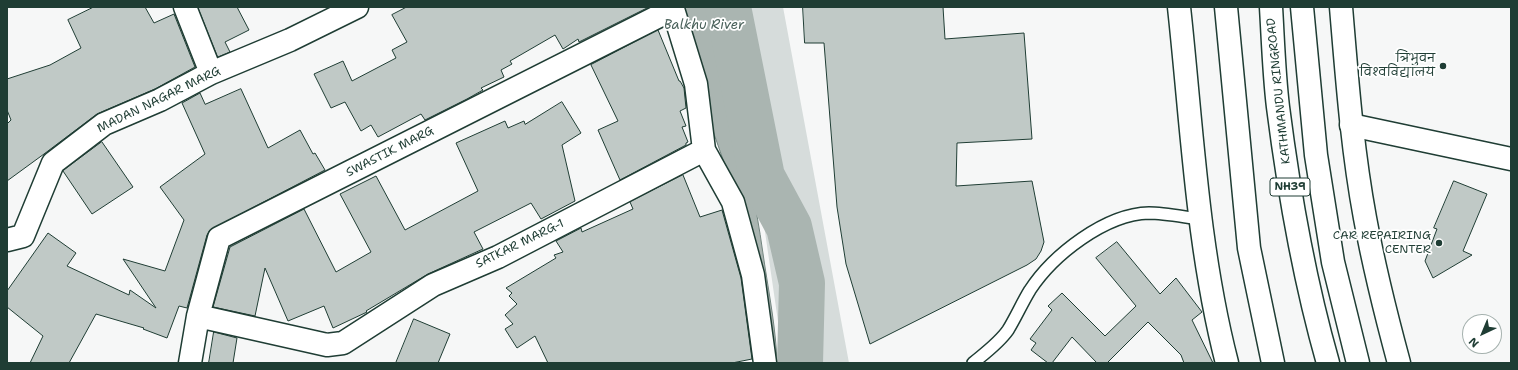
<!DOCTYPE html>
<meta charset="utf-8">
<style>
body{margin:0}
#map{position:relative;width:1518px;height:370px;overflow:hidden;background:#f6f7f7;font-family:"Shantell Sans",sans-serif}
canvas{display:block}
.frame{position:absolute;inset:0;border:8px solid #1f3d34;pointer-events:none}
.north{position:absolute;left:1462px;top:314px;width:40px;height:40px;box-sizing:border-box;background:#fff;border:1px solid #a5b1ae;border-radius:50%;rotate:224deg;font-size:11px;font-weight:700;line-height:16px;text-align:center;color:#1f3d34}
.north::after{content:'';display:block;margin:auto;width:14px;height:18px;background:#1f3d34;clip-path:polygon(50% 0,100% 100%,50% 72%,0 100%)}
</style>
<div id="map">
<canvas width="1518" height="370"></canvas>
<div class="frame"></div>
<div class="north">N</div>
</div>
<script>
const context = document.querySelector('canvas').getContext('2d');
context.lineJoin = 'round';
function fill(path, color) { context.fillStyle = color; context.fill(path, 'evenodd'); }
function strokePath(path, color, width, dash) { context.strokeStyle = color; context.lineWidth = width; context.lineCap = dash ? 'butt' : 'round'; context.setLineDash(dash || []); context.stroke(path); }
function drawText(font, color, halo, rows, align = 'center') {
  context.font = font + ' "Shantell Sans","Playpen Sans Deva",sans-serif'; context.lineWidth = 3.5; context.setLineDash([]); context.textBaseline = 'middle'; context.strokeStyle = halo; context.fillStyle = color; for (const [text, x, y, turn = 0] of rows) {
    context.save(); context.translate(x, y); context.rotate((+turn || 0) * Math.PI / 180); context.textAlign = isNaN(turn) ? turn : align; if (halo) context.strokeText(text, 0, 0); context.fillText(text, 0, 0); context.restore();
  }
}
fill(new Path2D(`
 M723 7H783L849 363H783L782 349 764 225 736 80Z`), '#d6dcdb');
const water = new Path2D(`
 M683 7H718C733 94 753 180 765 267 770 299 776 331 777 363H773L747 228 706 111Z`);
fill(water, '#aab5b1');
strokePath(water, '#72857f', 1);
strokePath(new Path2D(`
 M728 7 762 177 789 227 802 283 800 363`), '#aab5b1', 46);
const building = new Path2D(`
 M94 7H145L154 23 174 14 195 67 155 89 97 114 44 154 7 181V124L11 120 7 110V79L50 65 81 48 68 20Z
 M198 7H237L249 30 225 42 230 52 218 57Z
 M407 7H649L579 42 578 39 563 49 555 35 510 61 512 64 501 70 504 77 481 88 483 90 467 99 425 120 421 114 378 137 371 125 361 131 345 102 331 108 314 74 343 61 352 81 396 58 392 50 407 42 392 15Z
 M803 7H943L945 39 1024 33 1032 139 957 143 956 186 1032 181 1044 242 1041 251 1036 259 1027 265 870 344 846 264 837 207 824 43H805Z
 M658 30 679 81H680L684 88 686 108 680 111 686 126 682 127 688 142 686 143V145L620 180 598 130 618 121 591 65Z
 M241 89 268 148 300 130 313 154 315 153 325 170 210 230 207 235 187 308 179 306 167 338 143 329 144 328 96 314 69 363H30L43 336 7 307V291L48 233 76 253 67 266 129 295 130 290 156 308 123 259 165 271 184 220 160 187 205 154 182 103 200 93 205 104Z
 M562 102 581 133 562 145 575 201 541 219 531 203 474 232 483 249 428 274 366 311 367 312 333 328 324 306 288 321 265 268 255 316 213 307 230 247 304 209 336 272 371 252 340 194 376 176 405 230 478 191 456 143 505 121 508 128 524 121 525 124Z
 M102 142 133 187 92 214 63 171Z
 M683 175 700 217 722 210 741 278 752 359 732 363H548L535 336 517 348 505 329 513 324 505 315 517 304 509 296 512 293 506 288 556 258 554 255 563 252 556 241 581 228 582 232 633 209 630 202Z
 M1454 181 1487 194 1463 251 1472 255 1433 278 1425 261 1437 229 1434 228Z
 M1117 242 1160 294 1176 278 1202 312 1192 320 1213 363H1184L1181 355 1148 322 1107 363H1097L1072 337 1052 363H1048L1031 350 1036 343 1030 339 1052 310 1048 306 1062 293 1105 336 1136 306 1096 258Z
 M414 319 450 334 438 363H396Z
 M214 332 237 338 233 363H209Z`);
fill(building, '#c0c9c6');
strokePath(building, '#1f3d34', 1);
const lane = new Path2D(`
 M973 363C985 353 999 343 1008 330 1016 317 1022 303 1030 290 1053 255 1105 214 1149 213 1164 213 1184 217 1200 219`);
const street = new Path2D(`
 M185 7 211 73
 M1179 7C1192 126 1197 247 1227 363
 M1351 125 1511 159
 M704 150 733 202 753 275 765 363
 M7 240 23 236 53 163 104 124 160 100 211 73 290 40 357 7
 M198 316 327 345 343 343 433 285 498 257 704 150 696 84 673 9
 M190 363 198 316 219 238 673 9V7`);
const primary = new Path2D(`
 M1226 7 1249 248 1273 363
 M1341 7C1347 78 1352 148 1365 218 1374 267 1386 315 1399 363`);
const highway = new Path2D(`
 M1271 7C1273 40 1274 74 1278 107 1289 193 1304 279 1328 363
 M1302 7 1316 155 1333 262 1358 363`);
strokePath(lane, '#1f3d34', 14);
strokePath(street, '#1f3d34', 25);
strokePath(primary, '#1f3d34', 25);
strokePath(highway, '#1f3d34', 25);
strokePath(lane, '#fff', 11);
strokePath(street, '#fff', 22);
strokePath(primary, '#fff', 22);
strokePath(highway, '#fff', 22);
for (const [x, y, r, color] of [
 [1443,66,4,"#1f3d34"],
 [1439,243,4,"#1f3d34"]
]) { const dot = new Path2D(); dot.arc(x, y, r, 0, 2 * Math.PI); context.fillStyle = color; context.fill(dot); strokePath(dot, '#fff', 1.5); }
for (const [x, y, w] of [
 [1290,187,40]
]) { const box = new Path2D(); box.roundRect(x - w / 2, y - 9, w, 18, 3); context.fillStyle = '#fff'; context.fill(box); strokePath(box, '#1f3d34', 1); }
drawText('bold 11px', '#1f3d34', null, [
 ["NH39",1290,187]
]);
drawText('12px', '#1f3d34', '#fff', [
 ["त्रिभुवन",1435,59],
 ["विश्वविद्यालय",1435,73],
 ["CAR REPAIRING",1431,236],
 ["CENTER",1431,250]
], 'right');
drawText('12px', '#1f3d34', '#fff', [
 ["KATHMANDU RINGROAD",1279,91,-96],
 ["MADAN NAGAR MARG",159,100,-26],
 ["SWASTIK MARG",390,152,-27],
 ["SATKAR MARG-1",520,244,-26]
]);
drawText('italic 13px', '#49615a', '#fff', [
 ["Balkhu River",704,26]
]);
</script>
